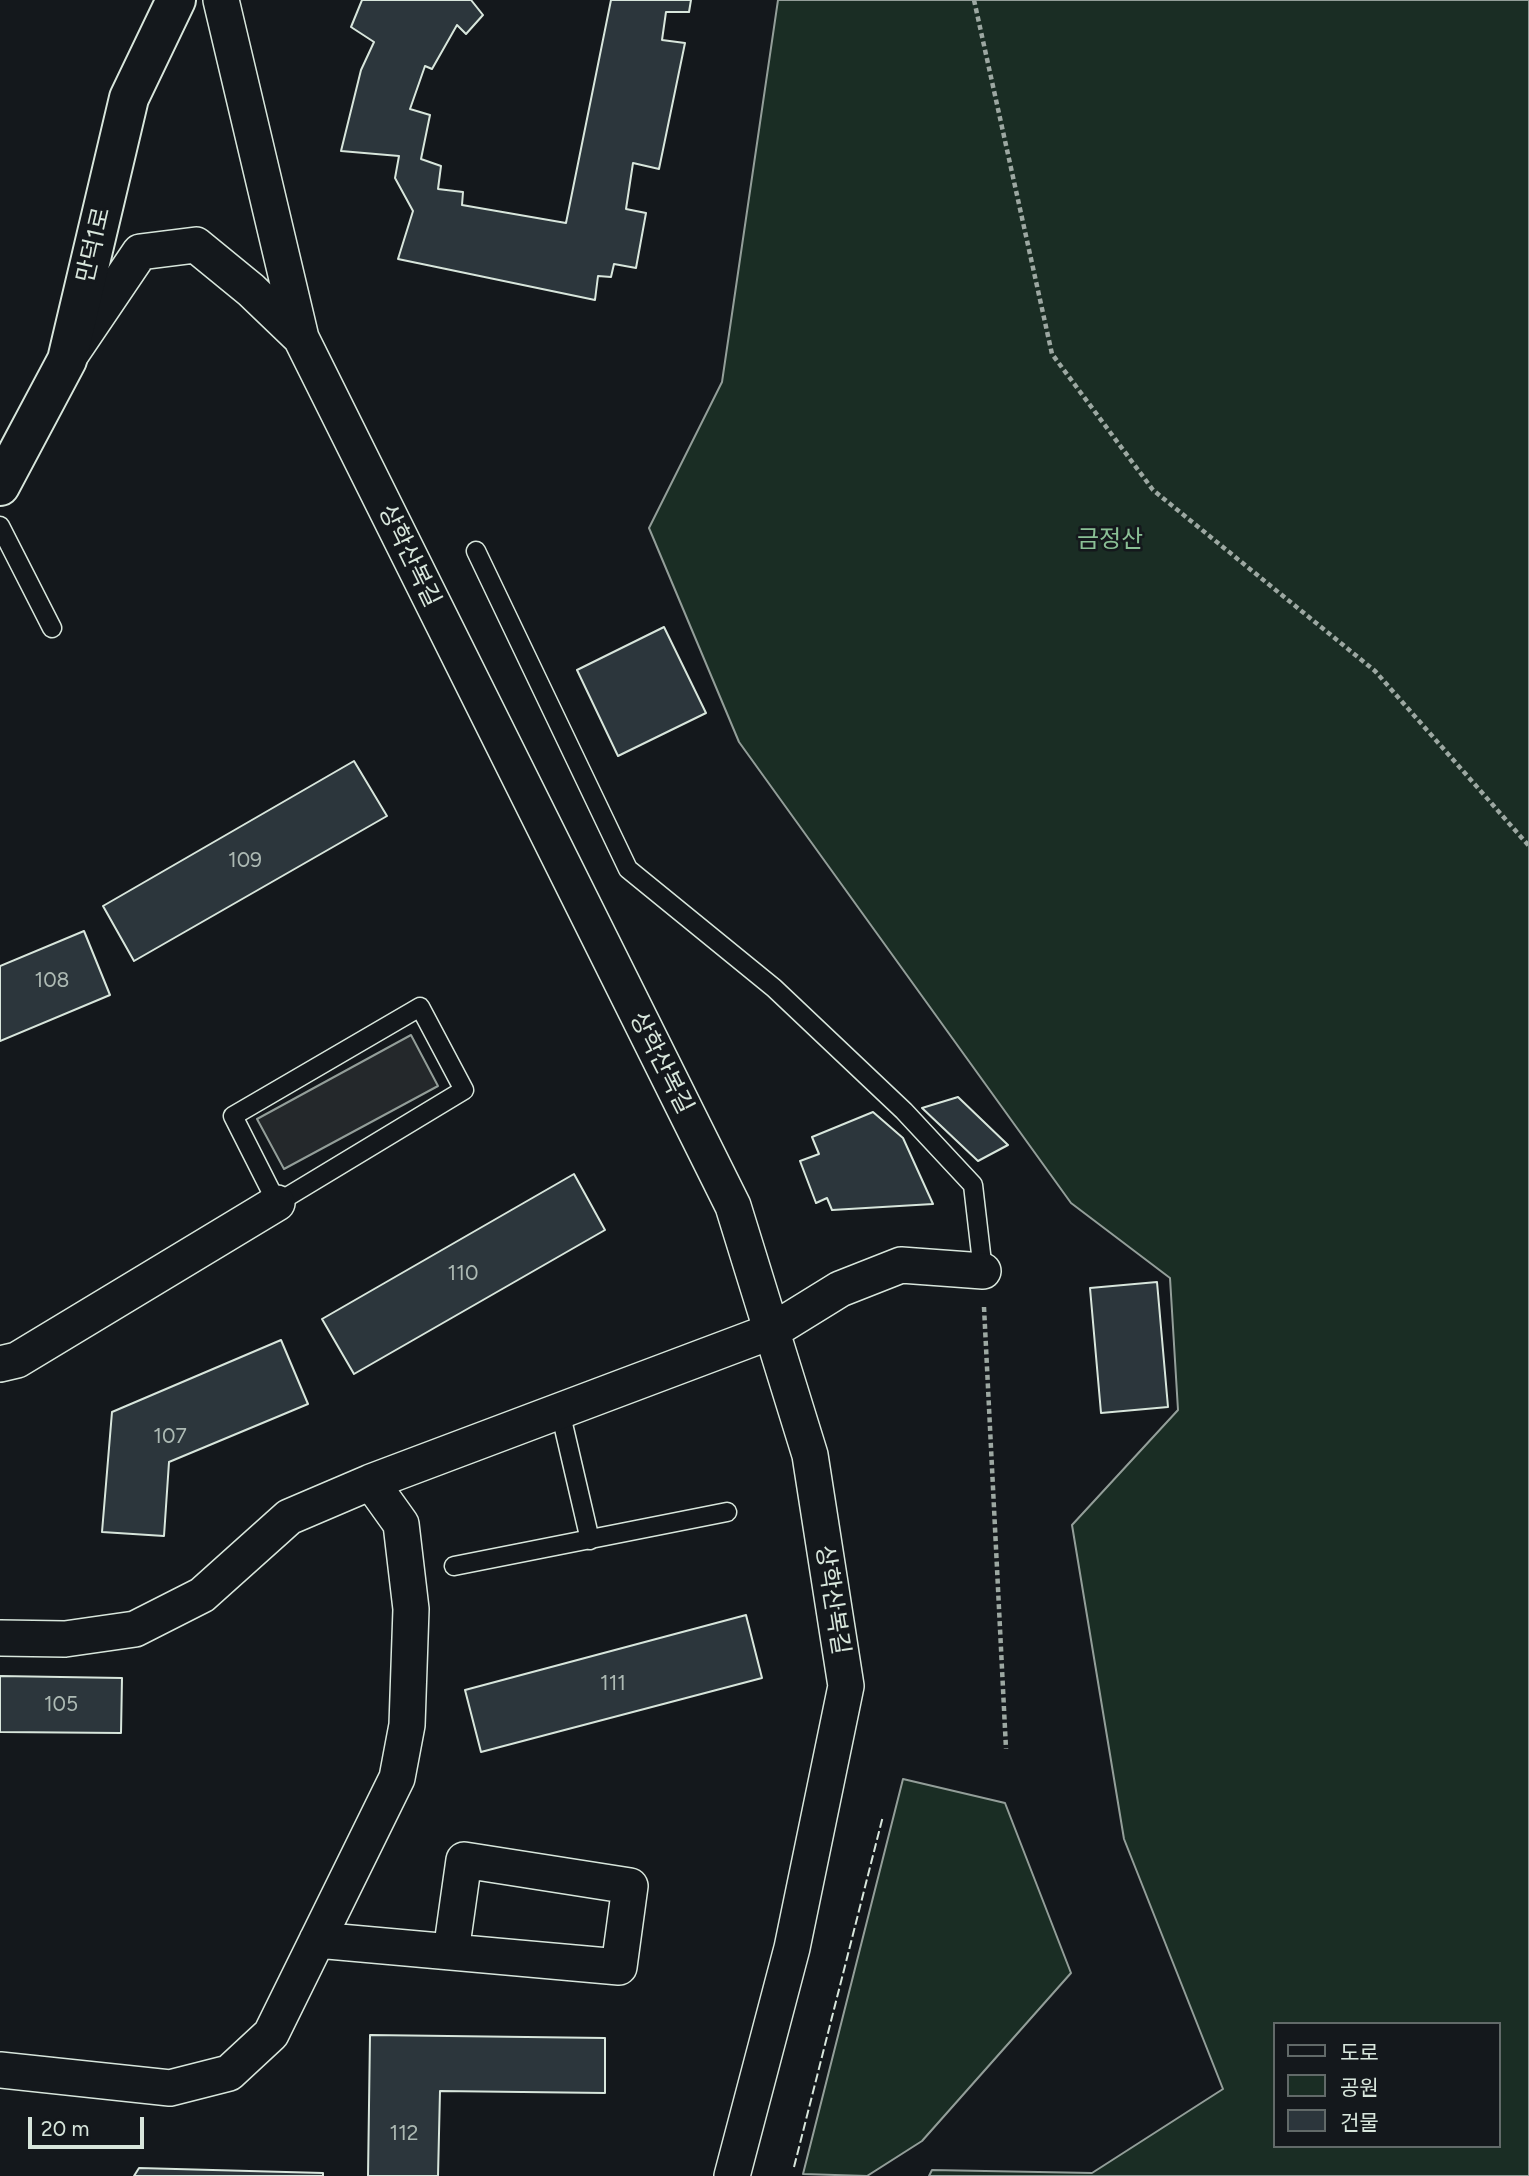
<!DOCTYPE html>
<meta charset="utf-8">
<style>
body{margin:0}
#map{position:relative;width:1529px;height:2176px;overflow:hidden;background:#14181c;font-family:Figtree,"Noto Sans KR",sans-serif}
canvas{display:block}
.legend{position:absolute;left:1273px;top:2022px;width:228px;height:126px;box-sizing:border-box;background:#14181c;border:2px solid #626a69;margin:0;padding:9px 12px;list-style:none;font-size:21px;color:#d8e6dc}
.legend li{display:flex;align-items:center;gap:14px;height:35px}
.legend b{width:35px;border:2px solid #626a69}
.scale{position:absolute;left:28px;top:2117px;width:116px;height:32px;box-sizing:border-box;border:4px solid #d8e6dc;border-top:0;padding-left:9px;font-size:21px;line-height:24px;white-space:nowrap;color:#d8e6dc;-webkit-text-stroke:5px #14181c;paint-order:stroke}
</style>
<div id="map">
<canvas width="1529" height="2176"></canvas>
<ul class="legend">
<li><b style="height:9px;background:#14181c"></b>도로</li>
<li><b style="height:19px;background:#1a2d24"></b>공원</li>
<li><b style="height:19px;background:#2c363c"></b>건물</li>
</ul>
<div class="scale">20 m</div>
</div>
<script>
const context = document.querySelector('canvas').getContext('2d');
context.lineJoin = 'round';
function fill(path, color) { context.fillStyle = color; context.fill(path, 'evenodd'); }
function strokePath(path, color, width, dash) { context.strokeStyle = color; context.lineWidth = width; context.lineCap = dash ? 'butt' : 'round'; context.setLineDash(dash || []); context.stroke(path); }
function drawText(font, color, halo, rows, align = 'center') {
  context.font = font + ' Figtree,"Noto Sans KR",sans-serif'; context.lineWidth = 5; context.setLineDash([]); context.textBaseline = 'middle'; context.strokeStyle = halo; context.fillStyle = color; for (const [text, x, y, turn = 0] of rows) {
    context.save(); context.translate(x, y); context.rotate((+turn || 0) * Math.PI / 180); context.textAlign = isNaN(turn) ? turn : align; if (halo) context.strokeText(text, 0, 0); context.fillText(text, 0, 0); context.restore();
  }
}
const green = new Path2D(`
 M778 0H1529V2176H929L932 2170 1092 2173 1223 2089 1124 1839 1072 1525 1178 1410 1170 1278 1071 1203 739 742 649 528 722 382ZM1275 2024H1499V2146H1275Z
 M903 1779 1005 1803 1071 1973 922 2141 867 2176 803 2174Z`);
fill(green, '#1a2d24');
strokePath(green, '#939e99', 2);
const parking = new Path2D(`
 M411 1035 438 1086 284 1169 257 1119Z`);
fill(parking, '#24282b');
strokePath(parking, '#939e99', 2);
const building = new Path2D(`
 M362 0H471L483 15 466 34 457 25 432 69 425 66 410 109 430 115 421 159 441 166 438 189 463 192 462 205 566 223 611 0H691L689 12H666L662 40 685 43 659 169 633 163 626 209 646 213 636 268 614 264 611 277 598 276 595 300 398 259 413 211 395 178 399 156 341 151 361 70 374 42 351 27Z
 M664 627 706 713 618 756 577 670Z
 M354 761 387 816 134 961 103 906Z
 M84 931 110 995 0 1041V966Z
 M958 1097 1008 1145 978 1161 922 1108Z
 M873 1112 903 1138 933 1204 832 1210 827 1198 816 1203 800 1161 819 1154 812 1137Z
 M574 1174 605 1230 354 1374 322 1319Z
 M1157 1282 1168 1407 1101 1413 1090 1288Z
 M281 1340 308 1404 169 1462 164 1536 102 1532 112 1412Z
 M746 1615 762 1678 481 1752 465 1690Z
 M0 1676 122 1678 121 1733 0 1732Z
 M370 2035 605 2038V2093L440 2091 438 2176H368Z
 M139 2168 323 2173V2176H134Z`);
fill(building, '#2c363c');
strokePath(building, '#d8e6dc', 2);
const lane = new Path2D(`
 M0 526 52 628
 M476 551 628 869 774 988 904 1111 973 1185 983 1271
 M420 1007 464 1090 277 1203 233 1116Z
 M560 1411 590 1540
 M454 1566 727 1512`);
const street = new Path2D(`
 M221 0 301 338 733 1206 810 1455 846 1686 792 1948 732 2176
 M71 354 140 252 196 245 251 290 301 338
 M0 1364 17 1360 277 1203
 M371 1482 772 1331 840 1289 901 1265 983 1271
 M0 1638 65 1639 135 1629 202 1595 289 1517 371 1482 401 1524 411 1609 407 1725 397 1778 271 2034 229 2073 170 2088 0 2070
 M317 1940 619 1967 630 1886 464 1860 451 1952`);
const secondary = new Path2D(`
 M0 486 67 360 129 98 176 0`);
strokePath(lane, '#d8e6dc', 21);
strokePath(street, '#d8e6dc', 38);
strokePath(secondary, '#d8e6dc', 42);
strokePath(new Path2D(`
 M974 0 1052 354 1153 490 1375 671 1529 846
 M984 1307 1006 1749`), '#9da8a2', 4.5, [5, 3.5]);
strokePath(lane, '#14181c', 18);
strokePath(street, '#14181c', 35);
strokePath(secondary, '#14181c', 38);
strokePath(new Path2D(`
 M794 2167 883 1816`), '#d8e6dc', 2, [9, 3.5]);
drawText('21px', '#adbab4', null, [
 ["109",245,861],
 ["108",52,981],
 ["110",463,1274],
 ["107",170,1437],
 ["111",613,1684],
 ["105",61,1705],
 ["112",404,2134]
]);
drawText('24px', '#d8e6dc', '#14181c', [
 ["만덕1로",94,245,-77],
 ["상학산복길",409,556,64],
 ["상학산복길",661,1063,63],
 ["상학산복길",832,1600,81]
]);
drawText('24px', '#8ac095', '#14181c', [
 ["금정산",1110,540]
]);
</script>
